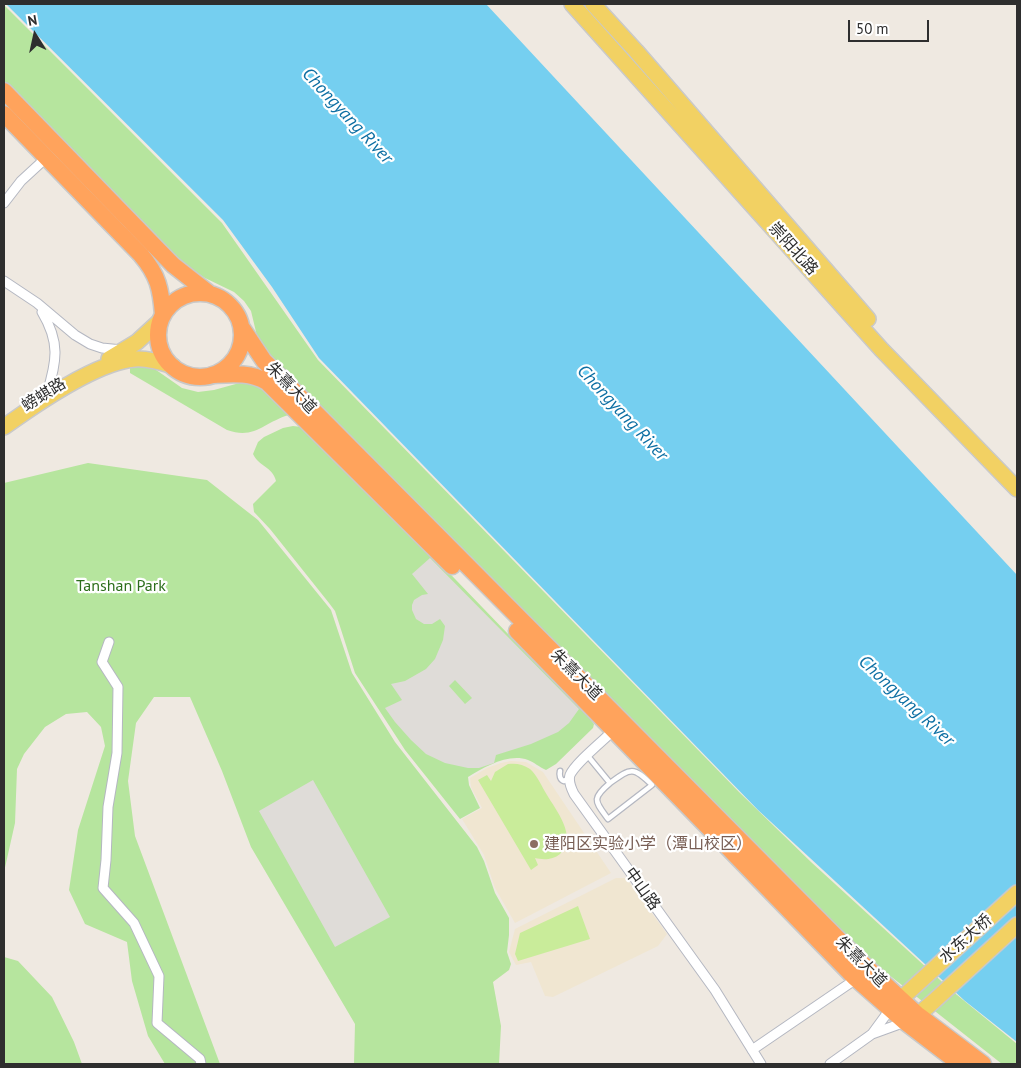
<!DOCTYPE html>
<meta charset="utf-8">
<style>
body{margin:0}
#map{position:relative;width:1021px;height:1068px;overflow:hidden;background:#efe9e1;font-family:"PT Sans",sans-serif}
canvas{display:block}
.frame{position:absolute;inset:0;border:5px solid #2e2e2e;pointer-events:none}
.north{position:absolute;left:10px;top:10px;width:50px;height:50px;-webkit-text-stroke:4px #fff;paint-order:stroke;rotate:350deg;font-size:14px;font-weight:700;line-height:20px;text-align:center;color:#2e2e2e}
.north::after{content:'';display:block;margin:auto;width:18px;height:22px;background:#2e2e2e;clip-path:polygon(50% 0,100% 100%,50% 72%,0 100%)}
.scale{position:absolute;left:848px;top:20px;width:81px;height:22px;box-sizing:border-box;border:2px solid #2e2e2e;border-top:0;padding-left:6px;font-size:15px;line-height:18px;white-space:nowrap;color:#2e2e2e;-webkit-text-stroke:4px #fff;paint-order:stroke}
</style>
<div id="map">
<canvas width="1021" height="1068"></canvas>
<div class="frame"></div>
<div class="north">N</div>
<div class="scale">50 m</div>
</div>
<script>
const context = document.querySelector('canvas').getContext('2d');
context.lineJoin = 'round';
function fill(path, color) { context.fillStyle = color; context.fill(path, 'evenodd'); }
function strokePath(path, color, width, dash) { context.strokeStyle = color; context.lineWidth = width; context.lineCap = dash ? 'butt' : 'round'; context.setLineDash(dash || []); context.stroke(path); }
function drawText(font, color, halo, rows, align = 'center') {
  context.font = font + ' "PT Sans","Noto Sans SC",sans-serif'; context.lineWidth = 4.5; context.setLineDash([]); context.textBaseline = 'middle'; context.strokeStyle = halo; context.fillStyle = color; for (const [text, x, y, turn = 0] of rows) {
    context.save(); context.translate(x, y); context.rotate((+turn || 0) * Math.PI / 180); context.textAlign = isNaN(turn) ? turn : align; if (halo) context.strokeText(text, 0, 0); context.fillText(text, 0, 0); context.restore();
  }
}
fill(new Path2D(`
 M511 761 526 762 543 772 611 873 515 923 495 888 484 855 462 819 482 808 471 787 470 778 487 768 501 763Z
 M616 878H626L667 934 658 946 553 997 545 996 531 962 516 965 509 952 515 929Z`), '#f0e6d1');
fill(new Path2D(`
 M4 5 222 223 318 360 739 792 811 862 951 990 1017 1044V1064H1002L884 971 704 799 277 366 263 348 257 336 251 311 244 301 234 292 205 278 184 264 130 215 4 84Z
 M141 365H149L182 388 198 392 214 390 243 382 255 385 267 393 289 415C264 422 255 440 227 430L130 373V367Z
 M293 426 302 427 402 524 590 719 594 724 593 728 556 764 546 770C539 767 534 762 528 760 508 753 485 767 468 777L469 785 480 808 460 819 405 750 355 673 335 611 329 603 270 529 254 512 253 504 276 481C272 466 259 467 253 454L258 442 264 437 283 428Z
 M88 463 207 480 258 520 331 610 352 673 395 742 477 847 484 861 495 893 509 918V935L507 952 511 964 509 970 493 982 501 1026 499 1064H354L355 1024 251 847 222 771 190 697H154L136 723 128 781 135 836 220 1064H165L148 1036 132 981 127 942 85 924 69 890 78 830 105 746 101 727 87 712 66 714 45 727 24 754 17 769 15 823 4 872V483Z
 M4 957 18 961 52 997 74 1042 82 1064H4Z`), '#b6e59e');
fill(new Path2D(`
 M508 764C516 763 523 764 530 769 537 775 542 787 547 795 556 810 578 837 560 854 553 860 543 860 535 858L538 865 531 870 478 780 487 775 491 781 495 772Z
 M578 906 590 939 518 961 515 954 520 933Z`), '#c9ec9a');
fill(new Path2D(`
 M430 558 579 709 569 723 558 732 531 744 496 755 494 763 479 768H468L445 763 426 754 411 740 395 722 385 708 402 700 391 684 405 681 426 669 435 659 443 640 445 626 440 619 432 624H424L416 619 412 610V605L414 600 422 595 428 594 412 574ZM455 680 472 698 465 704 449 686Z
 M313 780 390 917 335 947 259 811Z`), '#dfdcd8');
fill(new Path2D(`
 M6 4H486L1017 575V1042L965 1001 758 810 319 358 272 287 223 220Z`), '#75cff0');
const lane = new Path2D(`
 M587 755 610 783C591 799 595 801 608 819L652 785C633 766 631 768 610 783
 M560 771C559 775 560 780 564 781L569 778`);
const street = new Path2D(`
 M4 203 21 181 46 158
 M4 281 37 303 75 335 90 344 102 348 122 350
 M42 312C60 342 57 361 47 393
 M109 642 102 662 118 687 117 753 108 807 106 860 103 888 134 923 159 976 157 1023 200 1059 201 1064
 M615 729C605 739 575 763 570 775 568 781 571 788 574 794L715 990 761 1064
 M872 1034 891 1008
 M752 1050 856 979
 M830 1064 872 1034 905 1022`);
const primary = new Path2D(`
 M572 4 881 349 1017 489
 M593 4 636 51 868 319
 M109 359 137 342 161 320
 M4 427C36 404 96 362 135 359 148 358 161 362 173 366
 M892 1007 1017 893
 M908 1020 918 1015 934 1001 1017 925`);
const highway = new Path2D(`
 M4 91 173 265 210 294
 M4 114 141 255C158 275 161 289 163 315
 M158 335a42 42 0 1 1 84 0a42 42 0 1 1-84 0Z
 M242 328 264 361 277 374 860 961 918 1015 983 1064
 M212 375C232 374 250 372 267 382L452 566
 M517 631 854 977 905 1022 960 1064`);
strokePath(lane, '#b4b7c1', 7);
strokePath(street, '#b4b7c1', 11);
strokePath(primary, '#c9c9c9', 18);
strokePath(highway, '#c9c9c9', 19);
strokePath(lane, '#fff', 4.5);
strokePath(street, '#fff', 9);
strokePath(primary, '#f2d163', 15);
strokePath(highway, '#ffa35c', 16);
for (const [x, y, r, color] of [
 [534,844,5,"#8d6e63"]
]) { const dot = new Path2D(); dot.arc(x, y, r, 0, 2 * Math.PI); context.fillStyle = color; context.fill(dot); strokePath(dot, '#fff', 2); }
drawText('16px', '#2e2e2e', '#fff', [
 ["崇阳北路",793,249,48],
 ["朱熹大道",291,388,46],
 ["螃蜞路",44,395,-32],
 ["朱熹大道",576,675,45],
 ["中山路",642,889,54],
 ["水东大桥",966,939,-42],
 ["朱熹大道",861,962,45]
]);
drawText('16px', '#2c6e1b', '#fff', [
 ["Tanshan Park",121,586]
]);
drawText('16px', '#785e54', '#fff', [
 ["建阳区实验小学（潭山校区）",544,844]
], 'left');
drawText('italic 18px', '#0d6fa3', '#fff', [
 ["Chongyang River",347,116,47],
 ["Chongyang River",622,413,47],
 ["Chongyang River",906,701,43]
]);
</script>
